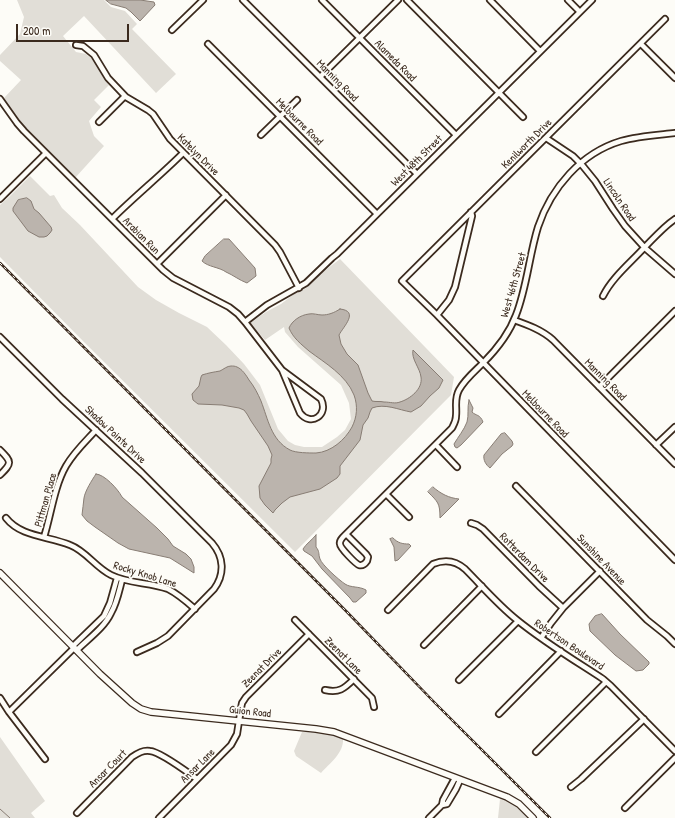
<!DOCTYPE html>
<style>
body{margin:0}
#map{position:relative;width:675px;height:818px;overflow:hidden;background:#fdfcf7;font-family:"Patrick Hand",sans-serif}
canvas{display:block}
.scale{position:absolute;left:16px;top:24px;width:113px;height:18px;box-sizing:border-box;border:2px solid #3b2a1e;border-top:0;padding-left:5px;font-size:12px;line-height:14px;white-space:nowrap;color:#3b2a1e;-webkit-text-stroke:3px #fdfcf7;paint-order:stroke}
</style>
<div id="map">
<canvas width="675" height="818"></canvas>
<div class="scale">200 m</div>
</div>
<script>
const context = document.querySelector('canvas').getContext('2d');
context.lineJoin = 'round';
function fill(path, color) { context.fillStyle = color; context.fill(path, 'evenodd'); }
function strokePath(path, color, width, dash) { context.strokeStyle = color; context.lineWidth = width; context.lineCap = dash ? 'butt' : 'round'; context.setLineDash(dash || []); context.stroke(path); }
function drawText(font, color, halo, rows, align = 'center') {
  context.font = font + ' "Patrick Hand",sans-serif'; context.lineWidth = 3.5; context.setLineDash([]); context.textBaseline = 'middle'; context.strokeStyle = halo; context.fillStyle = color; for (const [text, x, y, turn = 0] of rows) {
    context.save(); context.translate(x, y); context.rotate((+turn || 0) * Math.PI / 180); context.textAlign = isNaN(turn) ? turn : align; if (halo) context.strokeText(text, 0, 0); context.fillText(text, 0, 0); context.restore();
  }
}
fill(new Path2D(`
 M17 0H104L111 7 125 11 137 24 132 29 176 74 156 93 84 16 63 36 76 52 86 54 92 59 109 85 94 100 101 107 89 121 94 136 104 146 75 178 17 120 4 98 21 80 0 61V55L20 34 24 17Z
 M30 176 50 196 54 195 62 208 80 225 138 287 156 300 179 313 207 327 226 345 244 364 260 385 278 429 288 441 295 445 304 447H322L337 437 345 430 351 419 349 403 341 385 298 347 285 332 284 327 265 340 250 323 266 312 281 304 340 259 454 377 451 395 295 552 84 342 0 257V205L9 197Z
 M302 732C316 732 331 733 343 739 344 753 329 764 321 773L296 756 294 751Z
 M0 737 45 801 31 813 35 818H0Z
 M500 799 517 802 533 818H498Z`), '#e1ded7');
const water = new Path2D(`
 M106 0H140L154 2 155 5 140 21 131 12 126 8 111 4Z
 M27 198 31 201 34 209 39 213 51 227 52 230 50 233 47 236 44 237H39L28 231 13 211V208L18 200Z
 M224 239H229L255 268 256 276 247 283C239 280 233 275 226 272 219 267 208 267 202 261L205 256Z
 M340 309C360 311 343 327 339 335L341 344 347 354 358 365 368 393 372 401C376 402 380 401 384 402 390 402 395 404 400 402 410 399 423 389 421 377 420 368 411 359 413 350L443 380 439 388 430 396 421 406 411 412C399 410 385 403 372 408L370 412 368 418 363 425 360 440 340 466V474L337 478 320 489 290 497 282 503 275 510 273 513 265 505 260 498 259 486 271 463V459L272 455 268 446 251 421 247 414 244 410 239 408 222 405 198 404 193 400 192 394 199 386 201 377 202 375C208 373 214 372 220 371 224 369 227 366 231 366 233 366 235 366 237 367 242 369 246 375 249 380 254 386 258 394 261 401 268 419 271 440 290 450 296 453 309 453 316 453 331 452 345 440 352 427 357 417 358 406 354 395 346 375 325 363 309 351 301 344 293 338 289 328 292 321 300 315 309 314 313 313 318 315 322 315 328 315 334 313 340 309Z
 M469 400 473 408 472 412C476 416 480 414 483 422L461 445 457 448 455 447 454 444C458 437 464 430 467 422 469 415 467 408 469 400Z
 M505 433 512 441 513 444 512 446 502 454 490 468C486 465 483 460 484 455L501 434Z
 M96 474C104 474 118 489 122 497L157 528 168 539 173 546 186 554 191 559 194 567V573L170 558 129 549 118 543 95 527 87 521 82 515C83 509 83 504 84 498 85 491 92 480 96 474Z
 M433 487C441 494 449 498 459 499L440 518C440 503 438 502 428 492Z
 M316 535V547C320 552 318 553 320 559 322 565 339 580 345 584 351 588 359 586 366 590V593L356 602H353L350 598 322 569 312 556 304 551 303 549C306 544 312 540 316 535Z
 M393 538C398 543 402 544 409 544L411 546 398 560 395 561 394 547 390 539Z
 M602 614 620 634 649 662V664L643 670 636 671 615 655 590 631 589 624 595 616Z`);
fill(water, '#bbb4ad');
strokePath(water, '#887d74', 1);
strokePath(new Path2D(`
 M0 809 10 818`), '#887d74', 1);
const minor = new Path2D(`
 M243 0 417 174
 M322 0 456 135
 M407 0 523 117
 M490 0 540 51
 M568 0 580 12
 M665 19 402 281 437 315 675 560
 M172 30 203 0
 M208 44 377 214
 M641 44 675 78
 M76 45 83 46 94 55 108 78 126 97 148 110 153 114 170 139 275 245 280 252 299 288
 M320 77 398 0
 M0 99 17 123 24 131 163 270 173 278 229 307 238 314 245 322 282 370
 M99 122 125 96
 M261 135 297 100
 M546 138 573 156 582 165 595 181 613 209 625 226 645 248 675 274
 M0 199 46 153
 M112 219C135 196 160 176 183 153
 M157 264 226 195
 M603 296C612 278 629 264 643 249 653 239 663 227 675 219
 M437 315 449 300 455 287 472 216 471 212
 M514 320C528 325 542 330 553 340L675 464
 M245 322 267 305 306 283 332 258 337 254 592 0
 M0 337 62 399 142 473 212 543C224 557 225 574 214 589L168 636 157 643 137 652
 M282 370 321 399C329 415 311 427 300 413Z
 M599 387 675 311
 M436 445 457 467
 M656 445 675 427
 M0 450C12 462 12 463 0 475
 M516 486 647 620 667 636 675 644
 M386 494 409 517
 M6 518C21 537 48 536 70 545 86 551 95 567 111 575 129 584 149 582 168 589 178 594 186 601 195 609
 M471 523 477 525 483 529 539 586 563 608
 M346 534 452 428C454 424 456 421 456 416 457 407 454 399 459 390 465 379 475 371 483 363 497 349 509 334 516 315 527 287 529 256 538 227 551 188 581 153 621 141 638 136 657 135 675 133
 M346 534 366 554 368 557 367 561C365 564 363 566 359 565 356 564 340 548 340 544 339 540 343 537 346 534Z
 M44 537C51 515 54 487 66 466 74 452 85 442 96 430
 M388 610 433 564C445 559 455 560 465 569 482 586 498 605 517 620 544 642 574 660 603 679L611 686 675 751
 M295 620 372 698 374 707
 M541 638 551 623 563 608 600 571
 M424 645 482 586
 M73 646 104 616 110 603 117 578
 M77 650C88 639 104 628 111 613 117 603 119 591 122 580
 M459 680 518 621
 M325 690C339 693 344 689 354 679
 M0 698 9 712 45 759
 M9 712 74 648
 M499 714 561 651
 M536 752 606 682
 M571 787 581 779 644 719
 M442 805 447 804 456 789 460 780
 M625 808 675 758
 M77 813 132 757C138 753 143 750 150 751 161 752 187 772 197 779
 M159 818 231 745 237 734 241 708 242 703 246 697 309 634
 M429 818 442 805 443 800 455 778`);
const tertiary = new Path2D(`
 M0 573 100 674 132 703 141 709 151 712 316 729 334 732 507 797 519 804 533 818`);
strokePath(minor, '#3b2a1e', 8);
strokePath(tertiary, '#3b2a1e', 8);
strokePath(minor, '#fdfcf7', 4.5);
strokePath(tertiary, '#fdfcf7', 5.5);
const rail = new Path2D(`
 M0 263 347 612 435 703 550 818`);
strokePath(rail, '#3b2a1e', 2.5);
strokePath(rail, '#fdfcf7', 1, [3]);
drawText('11px', '#3b2a1e', '#fdfcf7', [
 ["Alameda Road",395,61,45],
 ["Manning Road",337,81,45],
 ["Melbourne Road",299,122,45],
 ["Kenilworth Drive",527,144,-45],
 ["Katelyn Drive",198,155,45],
 ["West 48th Street",417,161,-45],
 ["Lincoln Road",619,200,56],
 ["Arabian Run",141,236,45],
 ["West 46th Street",514,285,-74],
 ["Manning Road",605,380,45],
 ["Melbourne Road",545,414,46],
 ["Shadow Pointe Drive",115,435,43],
 ["Pittman Place",46,500,-74],
 ["Rotterdam Drive",524,558,45],
 ["Sunshine Avenue",601,560,46],
 ["Rocky Knob Lane",145,575,17],
 ["Robertson Boulevard",569,645,34],
 ["Zeenat Lane",343,656,45],
 ["Zeenat Drive",262,668,-45],
 ["Guion Road",250,712,6],
 ["Ansar Lane",198,766,-45],
 ["Ansar Court",108,769,-45]
]);
</script>
